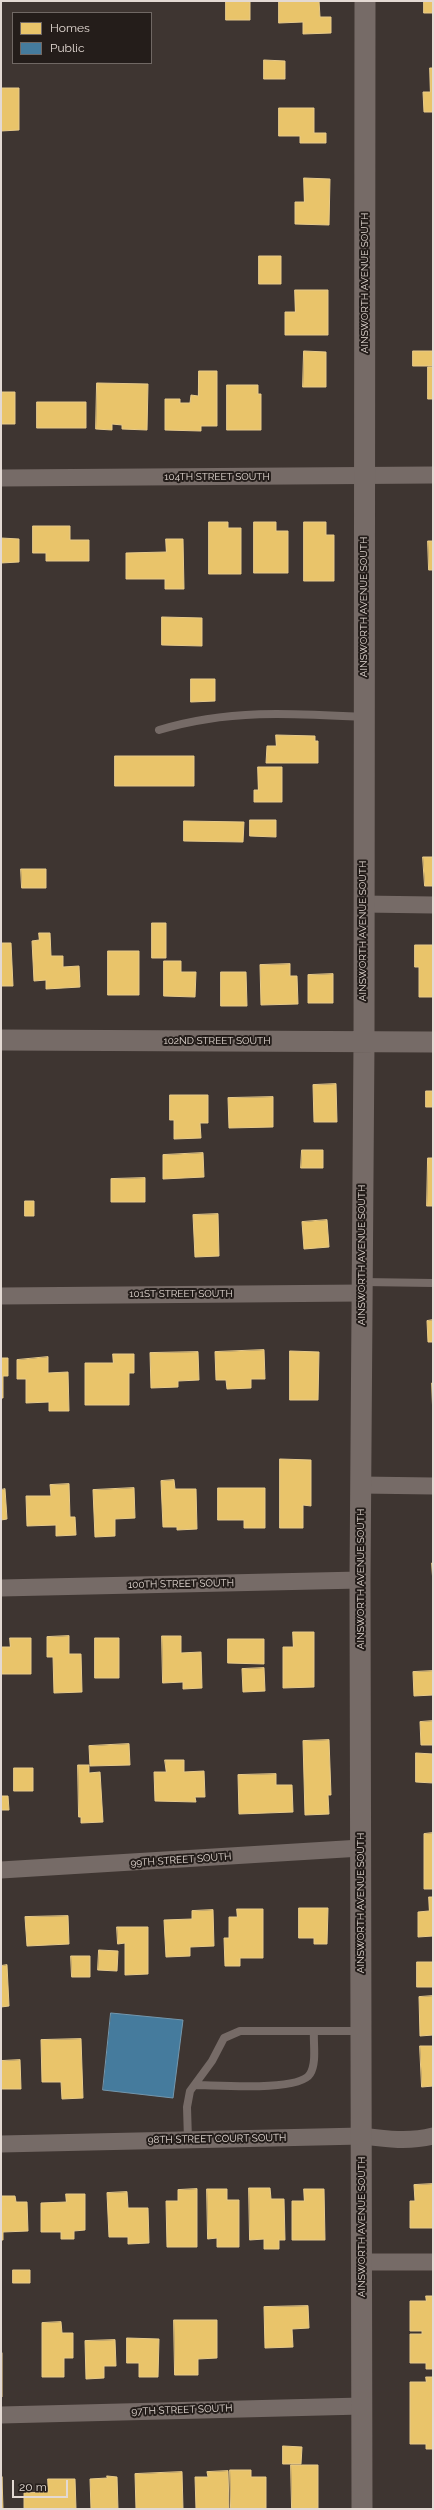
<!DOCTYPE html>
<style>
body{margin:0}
#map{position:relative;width:434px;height:2510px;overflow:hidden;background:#3e3531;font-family:Raleway,sans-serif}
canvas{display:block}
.frame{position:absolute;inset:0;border:2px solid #e3d9d3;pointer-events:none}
.legend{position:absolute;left:12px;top:12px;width:140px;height:52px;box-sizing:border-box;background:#241d1a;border:1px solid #706864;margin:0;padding:5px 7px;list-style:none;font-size:12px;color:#e3d9d3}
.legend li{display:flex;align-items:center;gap:8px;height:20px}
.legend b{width:20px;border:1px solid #706864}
.scale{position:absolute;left:12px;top:2480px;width:56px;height:18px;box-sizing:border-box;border:2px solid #e3d9d3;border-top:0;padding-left:5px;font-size:12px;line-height:14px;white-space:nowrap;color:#e3d9d3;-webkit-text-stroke:3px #241d1a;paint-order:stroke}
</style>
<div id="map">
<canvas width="434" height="2510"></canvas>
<div class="frame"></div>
<ul class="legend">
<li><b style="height:11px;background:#e9c46a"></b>Homes</li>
<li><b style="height:11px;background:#457b9d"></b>Public</li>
</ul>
<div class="scale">20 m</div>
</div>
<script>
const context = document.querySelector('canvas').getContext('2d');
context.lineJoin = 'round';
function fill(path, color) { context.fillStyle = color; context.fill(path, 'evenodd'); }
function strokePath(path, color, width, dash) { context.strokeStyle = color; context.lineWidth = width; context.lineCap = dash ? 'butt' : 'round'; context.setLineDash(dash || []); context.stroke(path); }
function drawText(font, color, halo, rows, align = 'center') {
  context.font = font + ' Raleway,sans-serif'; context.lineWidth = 4; context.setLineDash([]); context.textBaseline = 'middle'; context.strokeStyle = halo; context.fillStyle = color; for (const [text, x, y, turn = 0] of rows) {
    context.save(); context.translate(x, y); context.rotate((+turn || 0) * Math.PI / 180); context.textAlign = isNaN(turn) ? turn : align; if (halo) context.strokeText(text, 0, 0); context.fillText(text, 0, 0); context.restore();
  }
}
const homes = new Path2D(`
 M226 1H250V20H226Z
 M279 1H319L320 17H331V33L303 34V22L279 23Z
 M424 1H433V13H424Z
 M264 60 285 61V79H264Z
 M430 68H433V112H424L423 92H430Z
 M1 88H19V130L1 131Z
 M279 108H314V133H326V143H300V136H279Z
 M304 178 330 179 329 225 295 224V202H304Z
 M259 256H281V284H259Z
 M295 290H328V335H285V312H295Z
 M304 351 326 352V387H303Z
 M413 351H433V366H413Z
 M428 367H433V399H428Z
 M199 371H217V426H201V431L165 430V399H180V403H190L191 395 198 396Z
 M97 383 148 384 147 430 122 429V425L112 424V430L96 429Z
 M227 385H258V394H261V430H227Z
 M1 392H15V424H1Z
 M37 402H86V428H37Z
 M209 522H228V528H241V574H209Z
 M254 522H276V531H288V573H254Z
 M304 522H326V535H334V581H304Z
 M33 526H70V540H89V561H46V553H33Z
 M1 538 19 539V562L1 563Z
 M166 539H183L184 589H165V579H126V553L166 552Z
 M428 541H433V570H429Z
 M162 617 202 618V646L162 645Z
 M191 679H215V701L191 702Z
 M276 735 315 736V741H318V763H266L267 746H276Z
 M115 756H194V786H115Z
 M258 767H282V802H254V790H258Z
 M250 820H276V837L250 836Z
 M184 821 244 822 243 842 184 841Z
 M423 857H433V886H425Z
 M21 869H46V888H22Z
 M152 923H166V958H152Z
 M39 933H50L51 956H63V967L79 966 80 987 46 989V980L34 981 32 941 39 940Z
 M1 943H11L13 986H1Z
 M415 945H433V997H419V967H415Z
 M108 951H139V995H108Z
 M164 961H181V972H196L195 997 164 996Z
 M290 964V976H297L298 1004 261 1005 260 965Z
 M221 972H246L247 1006H221Z
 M333 974V1003H308V975Z
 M336 1084 337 1122H314L313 1085Z
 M426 1091H433V1107H426Z
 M170 1095H208V1123H200L201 1138 174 1139V1120H170Z
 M273 1097V1127L229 1128 228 1098Z
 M302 1150H323V1168H301Z
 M203 1153 204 1177 163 1179V1155Z
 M428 1158H433V1206H427Z
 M145 1178V1202H111V1179Z
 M25 1201H34V1216H25Z
 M218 1214 219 1256 195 1257 193 1215Z
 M327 1220 329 1247 304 1249 302 1222Z
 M433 1320V1342H428L427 1321Z
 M264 1350 265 1379H251V1388L227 1389 226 1380H216L215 1352Z
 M290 1351 319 1352 318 1400H290Z
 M198 1352 199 1380 178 1381V1387L151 1388 150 1353Z
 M113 1354H134V1373H129V1405H85V1363H113Z
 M48 1357V1373L68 1372 69 1411H49V1402L26 1403V1379H17V1360Z
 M1 1358H8V1376H3V1398H1Z
 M432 1383H433V1417Z
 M280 1459 311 1460V1506L303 1505V1528H280Z
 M174 1480 175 1489H196L197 1529 177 1530V1527H163L161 1481Z
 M69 1484 70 1517H75L76 1535 56 1536V1525L27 1526 26 1496H51L50 1485Z
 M134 1488 135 1518 115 1519V1536L95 1537 93 1490Z
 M218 1488H265V1528H244V1520H218Z
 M5 1489 7 1519 1 1520V1490Z
 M432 1563H433V1583Z
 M293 1632H314V1687L283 1688V1647H293Z
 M69 1636V1654H81L82 1692 54 1693 53 1657H47V1637Z
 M162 1636H181V1653L201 1652 202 1688 183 1689V1682L163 1683Z
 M10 1638H31V1674H1V1647H10Z
 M95 1638H119V1678H95Z
 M228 1639H264V1664L228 1663Z
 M264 1668 265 1691 243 1692 242 1669Z
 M433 1671V1695L414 1696 413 1672Z
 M433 1721V1745H421L420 1722Z
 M329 1740 331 1795H328L329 1814 305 1815 303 1741Z
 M129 1744 130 1765 90 1766 89 1746Z
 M416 1753 433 1754V1783L416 1782Z
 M165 1760H184V1772L204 1771 205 1797H195L196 1802 155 1801 154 1772H166Z
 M78 1765H89V1773L100 1772 103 1822 81 1823V1817H79Z
 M14 1768H33V1791H14Z
 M276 1774V1785H292L293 1812 239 1814 238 1775Z
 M1 1796H8L9 1810H1Z
 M433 1833V1889H424V1834Z
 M429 1897H433V1936L418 1937V1912L429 1911Z
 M299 1908H328L327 1944H314V1938H299Z
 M237 1909H263V1958H240V1966H225L224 1938H229V1917H237Z
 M213 1910 214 1946 190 1947V1956L166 1957 164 1920 192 1919V1911Z
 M68 1916 69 1944 27 1946 25 1917Z
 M117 1927H148V1974L125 1975V1943L118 1944Z
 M99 1950 118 1951 117 1971 98 1970Z
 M71 1956H90V1977H72Z
 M417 1962H433V1987H417Z
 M7 1965 9 2006 1 2007V1966Z
 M433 1996V2035L420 2036 419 1997Z
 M81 2039 83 2098 62 2099 61 2082H42L41 2040Z
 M420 2046H433V2086L422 2087Z
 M20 2060 21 2089H1V2061Z
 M433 2184V2228H410V2201H415L414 2185Z
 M249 2188H270L271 2199H284L285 2240H279V2249H264V2239L250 2240Z
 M197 2189V2247H167L166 2201H178V2190Z
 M207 2189H227V2200H239V2247H217V2238L208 2239Z
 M304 2189H324L325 2240H292V2201H304Z
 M127 2192 128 2208H148L149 2243 128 2244V2237H109L107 2193Z
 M66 2194H85V2230L74 2231V2239H61V2232H41V2203L66 2202Z
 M1 2196H15L16 2202H27L28 2231 3 2232V2240H1Z
 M13 2270H30V2283H13Z
 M426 2296H433V2369H426V2363H410V2334H422V2331H410V2301H426Z
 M308 2306 309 2328 292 2329 293 2347 265 2348 264 2307Z
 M174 2320H217V2358L198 2359V2375H175Z
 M61 2322 62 2333H73V2358H64V2377H42V2323Z
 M127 2338 159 2339 158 2377H139V2363H127Z
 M115 2340 116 2366H104V2378L86 2379 85 2341Z
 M2 2353V2397H1V2353Z
 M426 2377H433V2449H426V2444H410V2382H426Z
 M283 2446 302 2447 301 2464H283Z
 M291 2465H318V2509H292Z
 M230 2470H251V2477H266V2509H231Z
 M228 2471 229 2509H196L195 2477H208L207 2472Z
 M182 2472 183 2509H136L135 2474Z
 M107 2476 117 2477 118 2509H91L90 2479 107 2478Z
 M2 2477 3 2509H1Z
 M48 2479H75L76 2509H24V2493L48 2492Z`);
fill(homes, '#e9c46a');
strokePath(homes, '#e7ca8a', 1);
const public = new Path2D(`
 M111 2013 183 2020 173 2098 103 2090Z`);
fill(public, '#457b9d');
strokePath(public, '#7497ad', 1);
strokePath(new Path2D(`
 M159 730C227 709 293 713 364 717
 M363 1282 433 1283
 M195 2085C216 2085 299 2092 310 2074 317 2063 313 2043 314 2031
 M188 2140 187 2107 190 2091 212 2061 224 2038 240 2031H361`), '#766b67', 8);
strokePath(new Path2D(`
 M1 478 433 475
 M363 904 433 905
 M1 1296 362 1293
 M361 1485 433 1486
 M1 1588 360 1580
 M1 1870 361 1848
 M1 2144 362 2136C386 2139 409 2142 433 2136
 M362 2262H433
 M1 2415 362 2406`), '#766b67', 17);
strokePath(new Path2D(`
 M1 1040 433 1042
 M362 2509 360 1580 364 1042 365 1`), '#766b67', 21);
drawText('10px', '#e3d9d3', '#241d1a', [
 ["AINSWORTH AVENUE SOUTH",365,283,-90],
 ["104TH STREET SOUTH",217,477],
 ["AINSWORTH AVENUE SOUTH",364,607,-90],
 ["AINSWORTH AVENUE SOUTH",363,931,-90],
 ["102ND STREET SOUTH",217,1041],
 ["AINSWORTH AVENUE SOUTH",362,1255,-90],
 ["101ST STREET SOUTH",181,1294],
 ["AINSWORTH AVENUE SOUTH",361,1579,-90],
 ["100TH STREET SOUTH",181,1584,-1],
 ["99TH STREET SOUTH",181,1860,-4],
 ["AINSWORTH AVENUE SOUTH",361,1903,-90],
 ["98TH STREET COURT SOUTH",217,2139,-1],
 ["AINSWORTH AVENUE SOUTH",362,2227,-90],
 ["97TH STREET SOUTH",182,2410,-2]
]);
</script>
